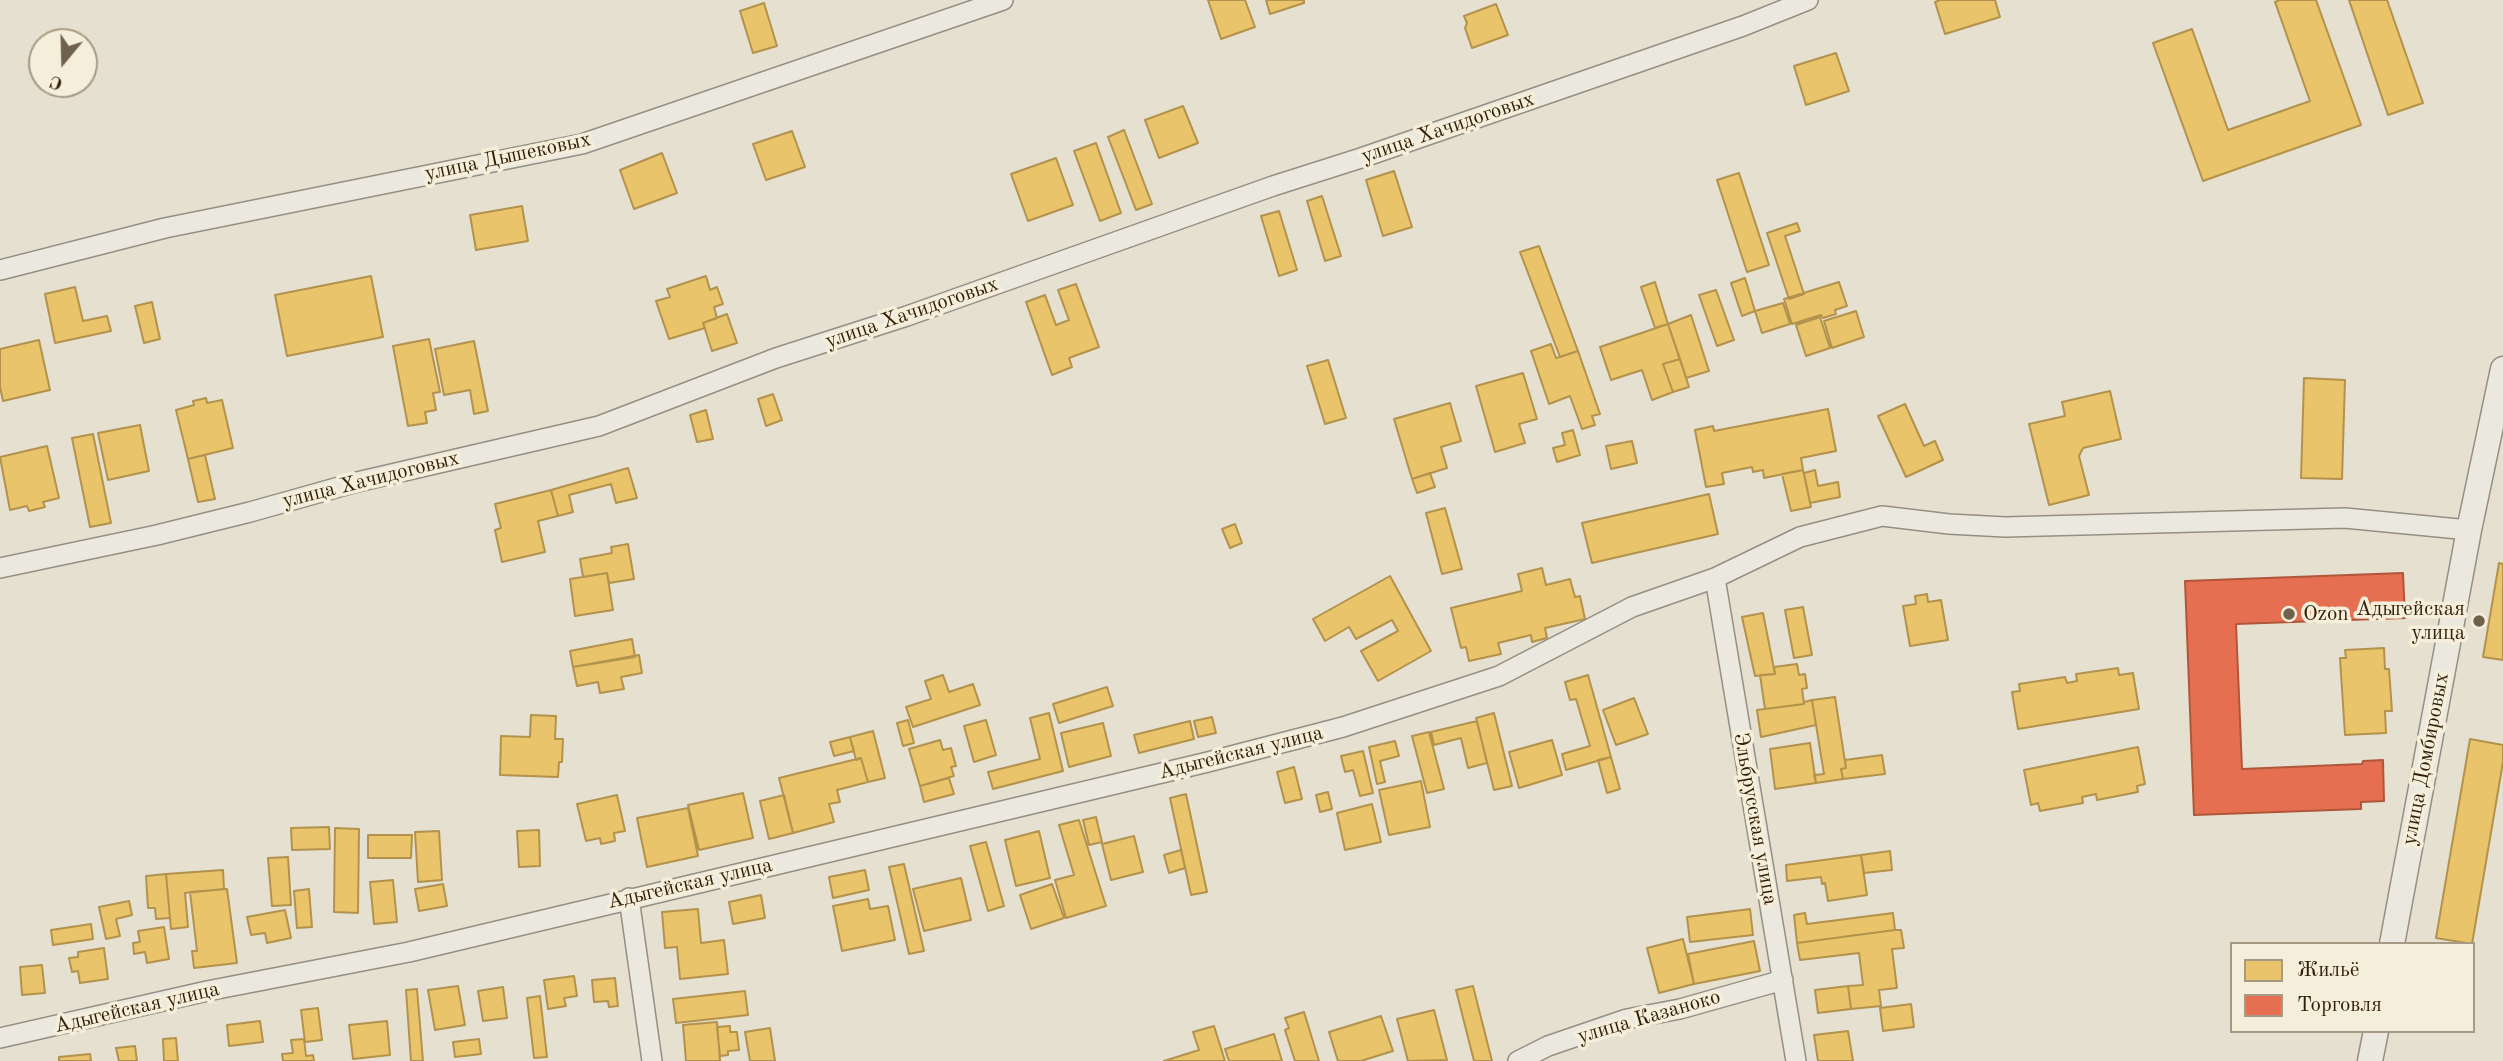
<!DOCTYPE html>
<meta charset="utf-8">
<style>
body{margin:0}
#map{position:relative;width:2503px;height:1061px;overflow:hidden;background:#e6e0d0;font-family:"Old Standard TT",serif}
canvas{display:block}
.legend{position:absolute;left:2230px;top:942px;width:245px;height:91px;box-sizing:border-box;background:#f5eeda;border:2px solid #a69a85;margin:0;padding:9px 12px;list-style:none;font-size:21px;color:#301d06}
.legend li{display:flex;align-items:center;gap:14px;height:35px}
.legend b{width:35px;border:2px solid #a69a85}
.north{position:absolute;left:28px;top:28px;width:70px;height:70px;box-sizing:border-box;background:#f5eeda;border:2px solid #a69a85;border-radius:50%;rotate:199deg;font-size:19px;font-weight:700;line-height:28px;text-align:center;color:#301d06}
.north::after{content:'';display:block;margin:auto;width:24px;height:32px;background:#70614d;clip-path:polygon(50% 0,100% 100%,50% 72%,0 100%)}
</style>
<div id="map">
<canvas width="2503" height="1061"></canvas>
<ul class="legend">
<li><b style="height:19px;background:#e9c46a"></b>Жильё</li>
<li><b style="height:19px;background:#e76f51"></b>Торговля</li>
</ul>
<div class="north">С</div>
</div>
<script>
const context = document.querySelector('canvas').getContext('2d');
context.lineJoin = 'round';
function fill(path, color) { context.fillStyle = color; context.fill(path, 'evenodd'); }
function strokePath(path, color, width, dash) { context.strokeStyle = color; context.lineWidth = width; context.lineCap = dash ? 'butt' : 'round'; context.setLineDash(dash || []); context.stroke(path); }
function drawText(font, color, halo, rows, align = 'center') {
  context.font = font + ' "Old Standard TT",serif'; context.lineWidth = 7; context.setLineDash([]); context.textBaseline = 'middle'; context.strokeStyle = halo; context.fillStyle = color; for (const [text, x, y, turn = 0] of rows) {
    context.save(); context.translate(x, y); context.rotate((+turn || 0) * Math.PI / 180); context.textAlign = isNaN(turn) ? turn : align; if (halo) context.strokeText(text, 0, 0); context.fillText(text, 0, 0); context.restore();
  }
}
const homes = new Path2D(`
 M1208 0H1245L1255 27 1221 39Z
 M1266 0H1304V3L1270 14Z
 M1940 0H1995L2000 17 1945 34 1935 2Z
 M2280 0H2316L2361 125 2203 181 2153 43 2192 29 2228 130 2310 101 2275 2Z
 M2349 0H2387L2423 103 2388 115Z
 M764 3 777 46 753 53 740 11Z
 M1496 4 1508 35 1472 48 1465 28 1467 23 1464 16Z
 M1836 53 1849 91 1806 105 1794 66Z
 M1183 106 1198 143 1159 158 1145 120Z
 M1124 130 1152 204 1136 210 1108 137Z
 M792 131 805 167 766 180 753 144Z
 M1096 143 1121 213 1100 221 1074 151Z
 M662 153 677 193 634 209 620 170Z
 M1056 158 1073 205 1028 221 1011 174Z
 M1394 171 1412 227 1383 236 1366 180Z
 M1739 173 1769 265 1747 272 1717 180Z
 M1322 196 1341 256 1325 261 1307 201Z
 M522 206 528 241 476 250 470 215Z
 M1279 211 1297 270 1279 276 1261 216Z
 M1797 223 1800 231 1785 236 1804 294 1789 299 1767 233Z
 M1539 246 1578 351 1560 357 1520 252Z
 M371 276 383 337 287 356 275 295Z
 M706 276 710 290 717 287 723 304 714 307 717 318 703 323 705 328 669 339 656 301 670 297 667 289Z
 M1745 278 1755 311 1742 316 1731 283Z
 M1655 282 1668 324 1655 328 1641 287Z
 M1839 282 1847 306 1835 310 1836 314 1823 318 1821 315 1792 324 1784 299Z
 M1076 284 1099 347 1069 358 1072 367 1052 375 1026 302 1045 295 1056 325 1069 320 1058 290Z
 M75 287 83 321 107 316 111 331 55 343 45 294Z
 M1716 290 1734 340 1717 346 1699 295Z
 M152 302 160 339 144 343 135 306Z
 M1783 303 1790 324 1762 333 1755 311Z
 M1856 311 1864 337 1832 348 1824 321Z
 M727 314 737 343 712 351 703 323Z
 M1691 315 1709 371 1686 378 1668 324Z
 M1820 317 1830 348 1806 356 1796 325Z
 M1668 324 1680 359 1663 364 1673 392 1652 400 1642 370 1611 380 1600 347Z
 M429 339 440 392 433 393 436 410 425 412 427 423 408 426 393 346Z
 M39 340 50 390 3 401 0 387V349Z
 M474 341 488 411 474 414 470 390 444 395 435 349Z
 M1551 344 1556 358 1578 351 1600 414 1592 416 1595 425 1582 429 1570 396 1549 404 1531 351Z
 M1680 359 1689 387 1673 392 1663 364Z
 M1328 360 1346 418 1325 424 1307 366Z
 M1523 373 1537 419 1519 424 1525 443 1495 452 1476 386Z
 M2304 378 2345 380 2342 479 2301 478Z
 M2110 391 2121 439 2083 448 2079 456 2089 495 2049 505 2029 424 2065 416 2062 402Z
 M773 394 782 420 766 426 758 399Z
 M206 398 207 403 222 400 233 448 188 459 176 410 194 405 193 401Z
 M1450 403 1461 441 1441 447 1447 468 1412 479 1394 419Z
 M1905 404 1924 446 1935 441 1943 460 1906 477 1878 416Z
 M1828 409 1836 451 1801 458 1803 470 1764 478 1763 470 1753 472 1752 467 1722 473 1724 484 1706 487 1695 430 1713 426 1714 431Z
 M706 410 713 439 697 442 690 415Z
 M140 425 149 471 108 480 98 433Z
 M1573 430 1580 455 1557 462 1553 448 1565 445 1562 433Z
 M93 434 111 523 90 527 72 438Z
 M1632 441 1637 463 1611 469 1606 446Z
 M47 446 59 498 43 502 45 507 29 511 27 506 10 510 0 457Z
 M205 455 215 499 198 502 188 459Z
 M628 468 637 498 616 503 611 484 569 495 573 512 558 516 551 490Z
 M1803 470 1811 507 1791 511 1782 474Z
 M1815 470 1818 486 1838 482 1840 497 1810 503 1804 473Z
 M1430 473 1435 487 1417 493 1412 479Z
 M551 490 558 516 538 521 545 552 502 562 495 530 501 528 495 504Z
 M1709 494 1718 534 1592 563 1582 523Z
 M1445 508 1462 569 1442 574 1426 513Z
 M1235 524 1242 543 1230 548 1222 529Z
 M628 544 634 579 609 583 607 573 583 577 580 559 612 553 611 547Z
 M2499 563 2503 564V660L2483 657Z
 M1542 568 1546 585 1570 579 1575 597 1580 596 1585 619 1545 628 1547 638 1532 642 1531 635 1498 643 1501 654 1469 661 1466 647 1461 648 1451 608 1522 591 1518 574Z
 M607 573 613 610 575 616 570 579Z
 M1390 576 1431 651 1378 681 1361 651 1398 631 1392 620 1356 639 1349 627 1325 641 1313 619Z
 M1927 594 1928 602 1941 600 1948 640 1910 646 1903 606 1916 604 1915 596Z
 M1803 607 1812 655 1794 658 1785 610Z
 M1763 613 1775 674 1755 676 1742 617Z
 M632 639 635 657 573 667 570 651Z
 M2384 648 2385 669H2389L2392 711H2385L2386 733 2345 735 2340 658H2346L2345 650Z
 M639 655 642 673 621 677 624 689 600 693 598 682 577 686 573 667Z
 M1797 664 1799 675 1805 674 1807 688 1802 689 1804 704 1765 709 1760 675 1775 674 1774 667Z
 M2118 668 2119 675 2133 673 2139 709 2018 729 2012 692 2020 691 2019 684 2065 677 2067 683 2077 681 2076 674Z
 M943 675 949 692 973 684 980 705 913 727 906 707 931 699 925 681Z
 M1588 675 1611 757 1566 770 1562 754 1590 746 1576 699 1570 700 1565 682Z
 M1107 687 1113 706 1059 723 1053 704Z
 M1835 697 1846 768 1841 769 1843 779 1816 783 1814 775 1824 774 1812 700Z
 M1634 698 1648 734 1616 745 1603 710Z
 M1812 700 1816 725 1761 737 1757 710 1804 704V702Z
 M1049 713 1063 771 993 789 988 772 1040 759 1030 718Z
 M1494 713 1512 786 1494 790 1476 718Z
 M531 715 556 716 555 739H563L562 762H559L558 777 500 775 501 736 530 737Z
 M1212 717 1216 733 1198 737 1194 721Z
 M908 720 914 743 903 746 897 723Z
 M986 720 996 755 974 762 964 726Z
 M1190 721 1194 739 1139 753 1134 735Z
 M1477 721 1487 763 1468 768 1461 738 1434 745 1431 732Z
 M1103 723 1111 756 1069 767 1061 733Z
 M873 731 885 778 868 782 861 758 856 760 850 737Z
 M1429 732 1444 789 1427 793 1412 736Z
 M850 737 854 751 834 756 830 742Z
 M2470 739 2503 745V762L2472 944 2436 938Z
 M940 740 943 750 951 748 956 766 951 767 954 776 920 786 909 749Z
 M1552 740 1562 775 1519 788 1509 752Z
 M1395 741 1399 756 1380 761 1385 782 1377 784 1369 747Z
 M1810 743 1816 783 1775 789 1770 749Z
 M2138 747 2145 784 2137 786 2138 792 2097 800 2096 794 2082 797 2083 803 2040 811 2038 803 2031 805 2024 770Z
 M1363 751 1373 793 1360 796 1353 770 1345 772 1341 756Z
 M1882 755 1885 774 1843 779 1841 769 1846 768 1845 760Z
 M1611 757 1620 789 1607 793 1598 760Z
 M861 758 868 782 837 790 840 802 829 804 834 822 793 833 779 778Z
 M1294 767 1302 799 1285 803 1277 772Z
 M949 778 954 794 924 802 920 786Z
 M1421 781 1430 827 1389 835 1379 790Z
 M1328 792 1332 809 1320 812 1316 795Z
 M743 793 753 838 699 850 688 805Z
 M1186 794 1207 892 1191 895 1170 798Z
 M617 795 625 831 614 833 615 841 601 844 600 838 586 841 577 804Z
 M784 795 793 833 769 839 760 801Z
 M1372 804 1381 842 1345 850 1337 813Z
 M688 808 698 856 647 867 637 818Z
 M1096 817 1102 842 1089 845 1083 820Z
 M1079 820 1106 906 1066 918 1055 880 1074 875 1059 825Z
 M329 827 330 849 292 850 291 828Z
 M335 828 359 829 358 913 334 912Z
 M539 830 540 866 519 867 517 831Z
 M439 831 442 880 418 882 415 832Z
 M1039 831 1050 878 1016 886 1005 840Z
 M368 835H412L411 858H368Z
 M1134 836 1143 872 1111 880 1102 844Z
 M986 842 1004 906 988 911 970 846Z
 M1181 850 1185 868 1169 873 1164 855Z
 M1890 851 1892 870 1864 873 1861 855Z
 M1861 855 1867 895 1828 901 1825 883 1822 884 1821 877 1787 881 1786 865Z
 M288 857 291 905 272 906 268 858Z
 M904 864 924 951 909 954 889 867Z
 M223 870 224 889 185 893 188 927 171 929 166 874Z
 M865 870 869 890 833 898 829 877Z
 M166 874 170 918 156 919 155 908H148L146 876Z
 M961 878 971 920 924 931 913 889Z
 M393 880 397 922 374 924 370 882Z
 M443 884 447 906 419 911 415 889Z
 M1052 884 1064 918 1031 929 1020 895Z
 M227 889 237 963 194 968 192 951H197L190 892Z
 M309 889 312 927 297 928 294 891Z
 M761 895 765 918 733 924 729 902Z
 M868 899 870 909 888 906 895 940 842 951 833 906Z
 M129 901 132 915 116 919 120 936 106 939 99 907Z
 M698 909 701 943 724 940 728 974 680 979 677 947 665 948 662 912Z
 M1750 909 1753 935 1690 942 1687 917Z
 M285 910 291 938 267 943 265 933 251 935 247 917Z
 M1805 913 1807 924 1893 913 1895 930 1797 943 1794 915Z
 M91 924 93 939 53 945 51 930Z
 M164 927 169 959 147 963 145 952 134 954 133 943 140 942 138 931Z
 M1895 930H1901L1904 948 1892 949 1897 988 1879 990 1881 1006 1851 1009 1848 986 1863 985 1859 953 1800 960 1797 943Z
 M1683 939 1694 984 1659 993 1647 948Z
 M1754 941 1760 971 1694 984 1688 954Z
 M104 948 108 979 80 983 78 971 72 972 69 958 78 957V952Z
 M42 965 45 993 22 995 20 967Z
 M574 976 577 996 564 998 566 1006 548 1009 544 980Z
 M615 978 618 1006 609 1007 608 1001 594 1002 592 980Z
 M458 986 465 1025 435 1030 428 990Z
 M1473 986 1492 1061H1474L1456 990Z
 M1848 986 1851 1009 1818 1013 1815 990Z
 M503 987 507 1018 483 1021 478 991Z
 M417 989 423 1061H411L406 990Z
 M745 991 748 1015 676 1023 673 999Z
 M540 996 547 1057 534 1058 527 998Z
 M1911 1004 1914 1027 1883 1031 1880 1008Z
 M318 1008 322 1040 305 1042 301 1010Z
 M1434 1010 1447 1060 1408 1061 1397 1019Z
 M1304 1012 1319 1061H1295L1285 1030 1289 1028 1285 1018Z
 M1381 1016 1393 1051 1361 1061H1338L1329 1032Z
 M260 1021 263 1042 229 1046 227 1025Z
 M387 1021 390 1055 353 1059 349 1025Z
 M717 1022 720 1061H686L683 1025Z
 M730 1026V1032H737L739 1050 728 1051V1055L720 1056 717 1027Z
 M1214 1026 1225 1061H1164L1199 1050 1193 1032Z
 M770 1028 775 1061H750L745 1032Z
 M1848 1031 1853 1061H1818L1814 1035Z
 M1274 1034 1282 1061H1229L1225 1049Z
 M176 1038 178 1061H164L163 1039Z
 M304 1039 306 1056 313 1055 314 1061H283L282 1054 293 1053 291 1040Z
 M479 1039 481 1054 455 1057 453 1042Z
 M135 1046 137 1061H119L116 1048Z
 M90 1054 91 1061H59V1057Z`);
fill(homes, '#e9c46a');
strokePath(homes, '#b2924c', 2);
const shops = new Path2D(`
 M2403 573 2405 618 2236 624 2242 769 2362 764 2363 761 2383 760 2384 801 2361 802V809L2194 815 2185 581Z`);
fill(shops, '#e76f51');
strokePath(shops, '#b0563a', 2);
const minor = new Path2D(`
 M0 270 165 228 582 144 1003 0
 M0 568 157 535 250 512 357 482 599 426 776 358 907 316 1273 186 1361 158 1743 26 1808 0
 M1715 578 1796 1061
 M629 898 652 1061
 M0 1038 207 991 409 952 1208 762 1343 727 1499 676 1632 607 1715 578 1800 537 1882 516 1949 524 2005 527 2345 518 2469 530
 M1518 1061 1548 1046 1627 1019 1680 1009 1783 980`);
const tertiary = new Path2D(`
 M2392 944 2469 530 2503 369
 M2370 1061 2376 1031`);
strokePath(minor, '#958f83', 22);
strokePath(tertiary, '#958f83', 27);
strokePath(minor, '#ebe8e0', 19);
strokePath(tertiary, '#ebe8e0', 24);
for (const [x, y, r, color] of [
 [2289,614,7,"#70614d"],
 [2479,621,7,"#70614d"]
]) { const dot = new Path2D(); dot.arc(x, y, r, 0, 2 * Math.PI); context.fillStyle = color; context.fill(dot); strokePath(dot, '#f5eeda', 2.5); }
drawText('21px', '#301d06', '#f5eeda', [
 ["улица Хачидоговых",1448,128,-19],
 ["улица Дышековых",508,157,-12],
 ["улица Хачидоговых",912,313,-19],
 ["улица Хачидоговых",371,480,-14],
 ["Адыгейская улица",1241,753,-14],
 ["улица Домбировых",2426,759,-79],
 ["Эльбрусская улица",1755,819,80],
 ["Адыгейская улица",690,884,-13],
 ["Адыгейская улица",137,1008,-13],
 ["улица Казаноко",1649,1017,-16]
]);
drawText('21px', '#301d06', '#f5eeda', [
 ["Адыгейская",2465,609],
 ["улица",2465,633],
 ["Ozon",2303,614,"left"]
], 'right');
</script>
